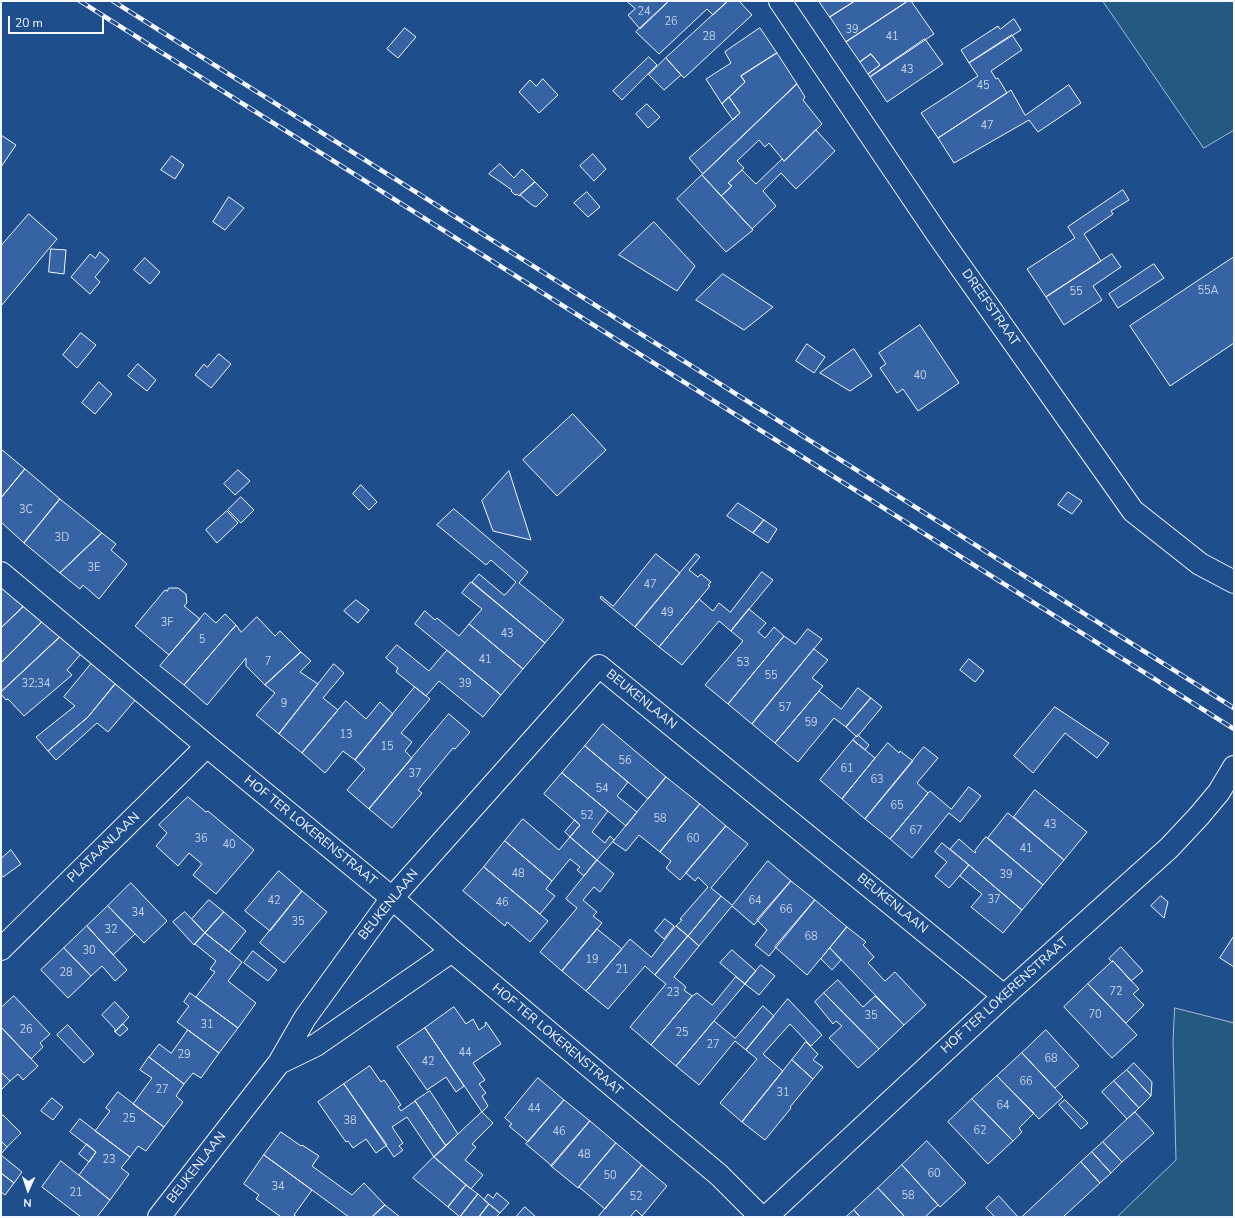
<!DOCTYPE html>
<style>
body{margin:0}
#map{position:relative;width:1235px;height:1218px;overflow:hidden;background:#1f4e8c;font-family:"Nunito Sans",sans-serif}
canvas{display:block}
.frame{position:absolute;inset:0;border:2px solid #f2f6ff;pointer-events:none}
.north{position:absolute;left:8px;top:1170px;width:40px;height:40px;-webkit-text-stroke:3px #1f4e8c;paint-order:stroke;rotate:183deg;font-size:11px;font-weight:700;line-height:16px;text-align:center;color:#f2f6ff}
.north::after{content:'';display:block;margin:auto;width:14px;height:18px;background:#f2f6ff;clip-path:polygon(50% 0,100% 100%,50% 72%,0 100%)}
.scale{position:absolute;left:8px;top:16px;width:96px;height:18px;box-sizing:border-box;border:2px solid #f2f6ff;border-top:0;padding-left:5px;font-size:12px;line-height:14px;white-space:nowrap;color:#f2f6ff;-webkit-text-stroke:3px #1f4e8c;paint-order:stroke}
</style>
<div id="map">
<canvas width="1235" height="1218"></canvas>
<div class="frame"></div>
<div class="north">N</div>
<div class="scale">20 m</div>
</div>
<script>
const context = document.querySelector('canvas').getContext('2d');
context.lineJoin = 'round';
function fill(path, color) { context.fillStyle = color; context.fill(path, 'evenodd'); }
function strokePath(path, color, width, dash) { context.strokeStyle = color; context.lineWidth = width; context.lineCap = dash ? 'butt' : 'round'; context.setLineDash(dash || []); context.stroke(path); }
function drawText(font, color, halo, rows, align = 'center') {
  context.font = font + ' "Nunito Sans",sans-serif'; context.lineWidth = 3; context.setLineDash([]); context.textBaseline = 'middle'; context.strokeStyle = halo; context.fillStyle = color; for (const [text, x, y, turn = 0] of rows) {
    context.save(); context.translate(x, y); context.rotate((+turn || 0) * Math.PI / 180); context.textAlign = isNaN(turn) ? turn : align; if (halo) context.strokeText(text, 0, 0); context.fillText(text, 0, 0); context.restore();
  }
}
const green = new Path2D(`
 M1103 1H1234V130L1204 148Z
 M1175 1008 1234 1023V1217H1117L1176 1160 1173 1042Z`);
fill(green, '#245a82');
strokePath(green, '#a8bbd7', 1);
const building = new Path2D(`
 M627 1H669L640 29 628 15 635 9Z
 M669 1H728L713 15 707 9 659 54 636 32Z
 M728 1H739L752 15 684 78 666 58Z
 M819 1H855L830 17Z
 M855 1H908L846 42 830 17Z
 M908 1H911L934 34 870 77 868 74 880 65 871 54 860 62 846 42Z
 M1014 19 1021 30 969 63 961 50 998 26 1000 29Z
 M405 28 416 37 398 58 387 49Z
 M760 28 777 53 741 76 745 82 722 104 706 79 731 63 725 52Z
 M1012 35 1022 50 991 71 996 79 998 78 1007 93 938 138 921 113 978 76 969 63Z
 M925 39 943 64 887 102 870 77Z
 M777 53 797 84 703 174 689 158 740 113 729 97 745 82 741 76Z
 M871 54 880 65 868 74 860 62Z
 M649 57 657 65 622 100 613 91Z
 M666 58 681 75 664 90 649 75Z
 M543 79 558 95 539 113 519 92 530 80 536 86Z
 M797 84 805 97 803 100 822 124 784 161 769 143 765 147 759 140 737 161 744 168 728 183 732 186 721 196 702 175Z
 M1069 85 1081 103 1038 132 1029 120 954 163 938 138 1011 90 1025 115Z
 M729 97 740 113 733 120 722 104Z
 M647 104 660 117 648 128 636 114Z
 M816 130 835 151 796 189 781 173 763 191 776 206 752 229 721 196 732 186 728 183 742 170 756 184 782 159 784 161Z
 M1 135 16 145 1 167Z
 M593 154 606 169 594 181 580 166Z
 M172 156 184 165 175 179 161 170Z
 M500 164 514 178 522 169 535 182 519 196 517 194 515 195 511 191 512 190 489 174Z
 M702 175 753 230 726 252 677 199Z
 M535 182 548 195 536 207 532 205 520 195Z
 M1123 190 1129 200 1111 211 1113 214 1084 234 1101 261 1046 297 1027 269 1075 238 1068 227Z
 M587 192 600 207 588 217 574 203Z
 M229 197 244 208 225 230 213 222Z
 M29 214 57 239 1 306V246Z
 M654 222 695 266 677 291 619 255Z
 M51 249 66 250 64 274 49 272Z
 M100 252 109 260 95 277 100 282 90 294 71 277 90 254 95 258Z
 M1112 254 1121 267 1093 286 1102 300 1064 325 1046 297Z
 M1234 257V343L1170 386 1130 326Z
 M145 258 160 272 150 284 134 270Z
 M1154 264 1164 278 1118 308 1109 294Z
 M723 274 773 307 744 330 696 300Z
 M920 325 959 383 918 411 903 389 897 393 880 368 886 364 879 353Z
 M81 333 96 345 77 368 63 355Z
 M807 344 825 357 814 373 796 361Z
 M854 349 872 376 850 391 820 373Z
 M219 354 231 364 211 388 195 375 204 364 207 367Z
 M138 364 156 380 147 391 128 376Z
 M99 382 112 394 95 414 82 403Z
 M573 414 606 450 557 496 523 460Z
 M1 449 25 469 1 498Z
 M25 469 60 499 24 543 1 522V498Z
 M238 470 250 481 235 495 224 484Z
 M509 471 531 540 493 531 482 501Z
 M361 485 377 502 369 510 353 494Z
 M1068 492 1082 501 1072 514 1058 505Z
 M241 497 254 510 241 523 228 510Z
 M60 499 102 533 60 573 24 543Z
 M738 503 764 520 753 533 727 516Z
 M454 509 528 572 519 583 564 620 545 643 472 582 479 574 504 595 506 594 516 582 491 560 486 565 437 525Z
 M227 511 238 523 217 543 206 530Z
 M764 520 777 529 768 543 753 533Z
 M102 533 116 544 111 550 127 564 99 599 83 585 80 589 60 573Z
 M656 554 680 573 635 627 600 598 601 596 613 606Z
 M696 554 700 557 689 570 698 577 701 574 711 582 708 585 710 586 659 647 635 627Z
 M762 572 773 580 731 631 719 621 682 665 659 647 699 599 713 611 719 603 730 612Z
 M471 582 545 643 523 669 469 624 482 609 462 593Z
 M1 587 24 606 1 628Z
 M169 588H178L186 594 187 603 184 606 200 619 169 655 135 626 165 590 167 591Z
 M356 600 369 610 358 623 344 611Z
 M24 606 43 621 1 663V628Z
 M749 609 766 623 758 632 765 638 774 627 784 636 728 704 705 685 743 641 731 631Z
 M425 611 435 620 437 618 459 636 469 624 523 669 501 695 415 624Z
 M205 613 216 623 225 614 236 625 184 685 160 666Z
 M257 617 275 636 280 631 301 652 265 685 246 666V658L207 705 184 685 236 625 241 632Z
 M43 621 61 636 1 692V663Z
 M808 629 822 639 752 724 728 704 784 636 795 644Z
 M61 636 81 654 67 670 72 675 24 716 8 699 6 700 1 694V692Z
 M397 645 429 671 447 650 501 695 483 717 439 681 426 696 396 672 398 668 386 658Z
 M814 649 828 660 812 678 823 686 775 743 752 724Z
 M301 652 311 661 300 672 318 684 279 734 256 715 275 693 265 685Z
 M969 659 984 671 975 682 960 670Z
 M92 663 116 683 88 717 48 751 36 737 75 706 64 697Z
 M334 664 344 673 323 698 338 710 302 753 279 734Z
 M116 683 136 699 108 732 97 723 56 760 48 751 88 717Z
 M415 687 430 699 401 733 412 742 405 751 412 758 369 809 347 790 365 769 355 760Z
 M858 688 871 698 846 727 834 718 798 762 775 743 819 691 841 709Z
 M871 698 882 707 857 737 846 727Z
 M346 701 366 719 380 702 393 714 355 760 343 751 325 773 302 753Z
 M1055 707 1109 743 1097 758 1065 733 1033 773 1014 756Z
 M449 714 470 732 455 749 453 748 418 790 422 793 392 828 369 809Z
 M603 724 666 777 648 799 585 746Z
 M858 735 869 745 865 750 853 740Z
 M853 740 875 758 842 799 820 780Z
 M888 743 899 753 900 751 913 761 865 819 842 799Z
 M585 746 628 782 617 796 637 812 626 826 562 773Z
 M924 747 938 758 917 783 928 793 890 839 865 819Z
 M562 773 608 811 592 832 605 843 610 836 614 840 597 860 570 837 580 825 544 794Z
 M666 777 700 804 660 852 639 835 626 851 613 842Z
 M969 787 981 796 960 822 949 813 912 858 890 839 930 791 951 809Z
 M1035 790 1087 832 1064 860 1014 817Z
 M188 797 206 812 208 811 254 850 216 894 193 875 202 864 189 853 178 866 156 846 167 833 159 825Z
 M700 804 726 826 680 880 666 868 671 861 660 852Z
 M1008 813 1064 860 1043 885 988 838Z
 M523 819 559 850 570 837 597 860 584 876 577 870 580 867 570 859 552 881 505 841Z
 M575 820 580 825 570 837 565 832Z
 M726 826 748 844 711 888 721 896 688 936 676 926 682 920 680 919 708 887 698 877 695 881 686 873Z
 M986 837 1043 885 1022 910 950 849 959 839 975 853 976 852 975 851Z
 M505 841 552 881 546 889 555 896 540 914 484 867Z
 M942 843 969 865 949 888 935 876 947 862 935 852Z
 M11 850 21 864 3 877 1 874V859Z
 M597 860 614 874 600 892 594 887 583 900 597 912 593 916 602 923 562 971 540 952 577 908 566 899Z
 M768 861 791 881 754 925 732 906 699 946 688 936 721 896 732 905Z
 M969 865 1022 910 1003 933 971 907 982 894 960 876Z
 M484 867 548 921 530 942 507 922 505 926 463 891Z
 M279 871 302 891 270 931 245 911Z
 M791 881 815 900 769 956 755 945 767 930 757 920Z
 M131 883 167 921 144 943 108 906Z
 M302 891 327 912 284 963 260 943Z
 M1161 896 1168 902 1164 918 1151 906Z
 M209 900 224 912 205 933 192 919Z
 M815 900 847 927 807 975 775 947Z
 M108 906 135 934 113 955 87 926Z
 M185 912 205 933 194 945 173 922Z
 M224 912 246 931 229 952 205 933Z
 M665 919 674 926 664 939 655 931Z
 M87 926 127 970 115 981 102 966 91 976 64 948Z
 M676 926 688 936 655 975 645 966 608 1009 586 991 630 939 651 957Z
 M847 927 866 942 863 945 874 957 868 963 885 981 895 972 926 1005 904 1025 830 948Z
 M597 929 622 949 586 991 562 971Z
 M205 933 242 962 228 981 256 1003 238 1028 196 997 215 972 210 969 216 961 195 944Z
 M688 936 699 946 674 977 686 987 684 990 692 996 651 1045 630 1027 666 984 655 975Z
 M1234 936V967L1220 958Z
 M1121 947 1143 971 1131 981 1113 961 1112 962 1109 959Z
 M64 948 91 976 68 998 41 970Z
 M830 948 841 960 832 970 821 959Z
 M732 950 756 971 745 984 720 963Z
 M253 951 277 970 268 981 244 963Z
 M1113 961 1139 989 1133 994 1144 1005 1126 1023 1088 984Z
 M761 965 775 976 759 995 745 984Z
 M736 977 745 984 676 1066 651 1045 692 996 697 993 712 1005Z
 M838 980 863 1007 875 996 904 1025 879 1049 824 993Z
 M1088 984 1137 1035 1112 1058 1064 1007Z
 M190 993 238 1028 219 1053 177 1022 189 1006 184 1002Z
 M824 993 879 1049 858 1068 829 1038 842 1026 836 1021 833 1024 815 1002Z
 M14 996 50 1034 40 1043 43 1047 31 1059 1 1027V1008Z
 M788 999 822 1035 811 1046 790 1024 763 1054 783 1071 742 1122 720 1103 757 1059 746 1050Z
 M115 1002 129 1017 115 1032V1029L102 1015Z
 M763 1006 774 1016 746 1050 735 1041 699 1085 676 1066 714 1021 735 1038Z
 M454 1007 466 1024 473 1019 479 1030 486 1025 485 1023 486 1022 501 1044 473 1063 485 1080 479 1084 486 1093 482 1096 488 1106 482 1112 425 1028Z
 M123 1024 128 1029 120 1036 115 1032Z
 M68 1025 94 1054 84 1063 57 1035Z
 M1 1027 38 1066 23 1080 18 1074 10 1081 1 1072Z
 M425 1028 464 1086 456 1092 446 1077 427 1090 397 1047Z
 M188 1030 219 1053 201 1078 193 1073 184 1084 149 1057 159 1044 171 1053Z
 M1046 1030 1079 1066 1055 1088 1022 1053Z
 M806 1042 818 1054 813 1060 823 1067 813 1079 792 1060Z
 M1022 1053 1063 1097 1039 1119 997 1076Z
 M149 1057 184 1084 176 1096 183 1102 164 1127 133 1104 152 1078 140 1070Z
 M792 1060 813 1079 790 1107 791 1108 765 1140 742 1122Z
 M1134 1063 1152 1082 1151 1096 1127 1070Z
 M370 1066 381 1082 384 1080 401 1105 398 1107 401 1111 415 1101 446 1146 434 1157 407 1117 392 1127 403 1143 399 1146 403 1150 394 1157 344 1084Z
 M1127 1070 1151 1096 1139 1108 1114 1081Z
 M1 1072 10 1081 1 1090Z
 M997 1076 1034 1113 1019 1128 1022 1132 1013 1141 972 1099Z
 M538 1078 564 1100 528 1142 509 1126 512 1124 505 1118Z
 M1114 1081 1139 1108 1127 1119 1102 1092Z
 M344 1084 387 1145 376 1153 366 1139 353 1148 348 1141 346 1142 318 1102Z
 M430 1091 458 1134 446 1146 415 1101Z
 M118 1092 164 1127 146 1151 138 1146 130 1157 95 1131 110 1111 106 1108Z
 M52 1098 63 1107 53 1120 41 1111Z
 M972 1099 1013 1141 988 1164 948 1122Z
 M564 1100 590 1121 552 1166 526 1144Z
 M1065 1100 1088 1123 1081 1129 1059 1105Z
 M482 1112 493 1123 472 1144 476 1147 465 1160 483 1175 471 1189 434 1157Z
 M1135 1112 1154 1133 1122 1162 1103 1142Z
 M3 1115 21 1133 7 1147 1 1141V1117Z
 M80 1119 130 1157 121 1168 129 1174 110 1200 79 1175 96 1152 70 1132Z
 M590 1121 616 1143 578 1188 551 1166Z
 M281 1132 301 1146 302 1145 319 1156 312 1166 352 1195 364 1183 385 1205 372 1217H349L264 1155Z
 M1 1141 7 1147 1 1154Z
 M927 1141 966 1183 940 1207 902 1165Z
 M1103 1142 1122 1162 1111 1173 1092 1152Z
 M616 1143 642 1165 605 1209 579 1187Z
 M87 1144 96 1152 89 1162 79 1154Z
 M1092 1152 1111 1173 1100 1183 1081 1162Z
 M1 1155 22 1172 14 1183 1 1173Z
 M264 1155 312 1190 294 1215 297 1217H281L256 1199 259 1195 244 1184Z
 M434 1157 466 1185 448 1207 413 1178Z
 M61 1161 110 1200 97 1217H81L42 1187Z
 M1081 1162 1100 1183 1063 1217H1022Z
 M642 1165 667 1186 642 1216 636 1210 630 1217H598Z
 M902 1165 938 1205 925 1217H905L878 1188Z
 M1 1173 14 1183 5 1195 1 1192Z
 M466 1185 478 1194 460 1217 448 1207Z
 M878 1188 905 1217H860L854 1210Z
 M497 1193 509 1203 500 1213 484 1200 488 1194 493 1198Z
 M478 1194 489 1204 479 1217H460Z
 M999 1196 1018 1217H995L986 1208Z
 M489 1204 500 1213 496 1217H479Z
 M385 1205 400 1217H372Z
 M525 1207 536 1217H516Z
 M854 1210 860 1217H846Z`);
fill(building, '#3563a3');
strokePath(building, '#f2f6ff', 1);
const street = new Path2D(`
 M1 573 207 746 392 898 452 951 719 1175 761 1217
 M1 949 207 746
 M279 1063 316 1045 452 951
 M159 1217 279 1063 305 1018 392 898 599 666 1004 996
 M766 1217 1004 996 1169 848 1199 816 1219 792 1234 767`);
const secondary = new Path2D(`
 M780 1 938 235 1133 511 1200 564 1234 582`);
strokePath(street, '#f2f6ff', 24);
strokePath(secondary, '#f2f6ff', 24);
strokePath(street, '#1f4e8c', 22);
strokePath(secondary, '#1f4e8c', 22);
const rail = new Path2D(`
 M80 1 1234 729
 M113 1 1234 708`);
strokePath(rail, '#f2f6ff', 4.5);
strokePath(rail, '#1f4e8c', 3, [9]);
drawText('11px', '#c3d1e8', null, [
 ["24",644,12],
 ["26",671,22],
 ["39",852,30],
 ["28",709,37],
 ["41",892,37],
 ["43",907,70],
 ["45",983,86],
 ["47",987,126],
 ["55A",1208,291],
 ["55",1076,292],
 ["40",920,376],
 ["3C",26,510],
 ["3D",62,538],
 ["3E",94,568],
 ["47",650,585],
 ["49",667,613],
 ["3F",167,623],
 ["43",507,634],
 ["5",202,640],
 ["41",485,660],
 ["7",268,662],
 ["53",743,663],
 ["55",771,676],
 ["32;34",36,684],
 ["39",465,684],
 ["9",284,704],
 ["57",785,708],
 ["59",811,723],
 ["13",346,735],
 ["15",387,747],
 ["56",625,761],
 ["61",847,769],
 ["37",415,774],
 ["63",877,780],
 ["54",602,789],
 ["65",897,806],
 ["52",587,816],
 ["58",660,819],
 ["43",1050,825],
 ["67",916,831],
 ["36",201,839],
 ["60",693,839],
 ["40",229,845],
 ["41",1026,849],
 ["48",518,874],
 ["39",1006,875],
 ["37",994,900],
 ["42",274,901],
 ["64",755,901],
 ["46",502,903],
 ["66",786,910],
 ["34",138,913],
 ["35",298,922],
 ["32",111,930],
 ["68",811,937],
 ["30",89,951],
 ["19",592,960],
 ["21",622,970],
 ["28",66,973],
 ["72",1116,992],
 ["23",673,993],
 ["70",1095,1015],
 ["35",871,1016],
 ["31",207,1025],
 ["26",26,1030],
 ["25",682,1033],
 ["27",713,1045],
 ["44",465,1053],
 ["29",184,1055],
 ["68",1051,1059],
 ["42",428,1062],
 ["66",1026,1082],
 ["27",162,1090],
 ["31",783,1093],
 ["64",1003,1106],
 ["44",534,1109],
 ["25",129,1119],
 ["38",350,1121],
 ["62",980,1131],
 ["46",559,1132],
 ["48",584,1155],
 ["23",109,1160],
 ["60",934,1174],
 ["50",610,1176],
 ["34",278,1187],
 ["21",76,1193],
 ["58",908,1196],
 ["52",636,1197]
]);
drawText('13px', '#f2f6ff', '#1f4e8c', [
 ["DREEFSTRAAT",990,308,55],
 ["BEUKENLAAN",641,700,39],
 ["HOF TER LOKERENSTRAAT",310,831,39],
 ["PLATAANLAAN",104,848,-44],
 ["BEUKENLAAN",892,904,39],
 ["BEUKENLAAN",389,905,-51],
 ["HOF TER LOKERENSTRAAT",1005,996,-42],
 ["HOF TER LOKERENSTRAAT",557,1040,40],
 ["BEUKENLAAN",197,1168,-52]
]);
</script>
